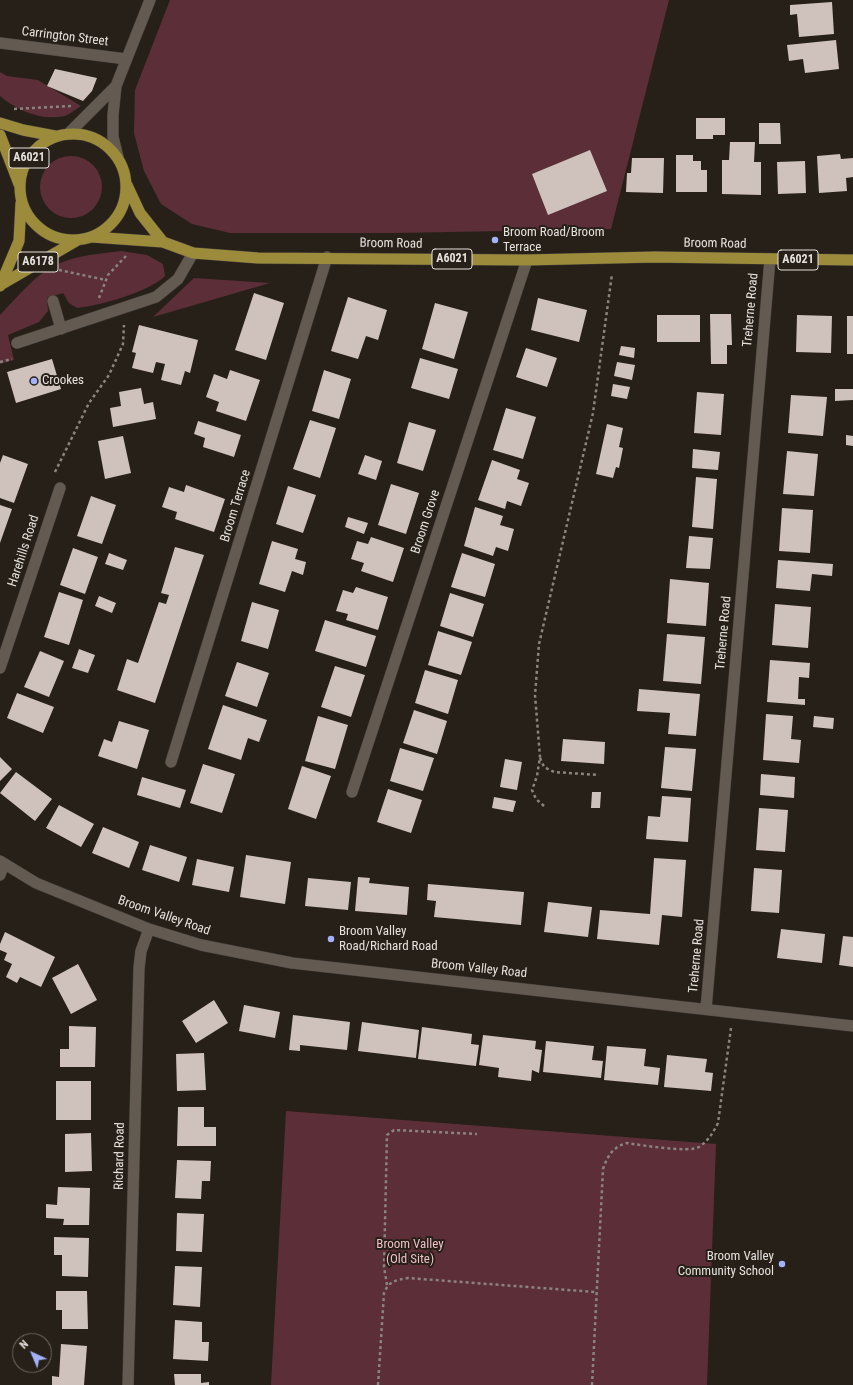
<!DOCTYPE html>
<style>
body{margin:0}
#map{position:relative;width:853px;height:1385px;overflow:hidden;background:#272019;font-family:"Roboto Condensed",sans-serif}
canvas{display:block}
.north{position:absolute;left:12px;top:1333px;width:40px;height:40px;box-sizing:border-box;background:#272019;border:1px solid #736d67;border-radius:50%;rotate:316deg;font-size:11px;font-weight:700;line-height:16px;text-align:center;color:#e5e0db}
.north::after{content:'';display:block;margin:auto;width:14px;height:18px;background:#a4b2fc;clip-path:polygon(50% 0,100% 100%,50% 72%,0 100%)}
</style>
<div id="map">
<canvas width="853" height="1385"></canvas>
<div class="north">N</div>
</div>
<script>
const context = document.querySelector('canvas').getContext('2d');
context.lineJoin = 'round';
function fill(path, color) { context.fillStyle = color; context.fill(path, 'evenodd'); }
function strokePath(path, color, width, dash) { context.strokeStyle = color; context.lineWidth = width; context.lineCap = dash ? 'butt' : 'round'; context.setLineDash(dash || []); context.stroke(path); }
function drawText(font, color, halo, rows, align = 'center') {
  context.font = font + ' "Roboto Condensed",sans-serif'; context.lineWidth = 4; context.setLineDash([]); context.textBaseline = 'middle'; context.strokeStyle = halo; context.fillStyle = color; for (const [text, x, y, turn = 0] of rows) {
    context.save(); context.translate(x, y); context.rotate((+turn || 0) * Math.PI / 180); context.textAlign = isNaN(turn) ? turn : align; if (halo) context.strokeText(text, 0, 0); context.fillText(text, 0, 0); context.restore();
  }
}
fill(new Path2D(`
 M170 0H669L611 229 396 233H230L192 224 161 204 144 171 134 133 135 90Z
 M0 72 7 76 38 80 81 106C76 109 70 114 65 116 41 121 18 111 0 96Z
 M40 187a31 31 0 1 1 62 0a31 31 0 1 1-62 0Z
 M121 251 147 255 163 264 165 276C147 293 101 305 77 308L69 303 63 293 47 298 48 311 39 322 8 335 14 360 0 364V315C17 298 35 274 58 264 78 255 99 254 121 251Z
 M194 278 270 283 153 317Z
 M286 1111 716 1144 707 1385H271Z`), '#5c2e37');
fill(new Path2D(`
 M832 2 834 34 799 37 797 14 790 15V5Z
 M836 40 839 69 805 73 803 59 789 61 787 45Z
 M55 69 97 78 92 91 83 101 47 86Z
 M696 118H725V135H713V139H696Z
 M759 123H780L781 144H759Z
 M730 142H755L754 162H761V195L722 194V160H729Z
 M590 150 607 191 548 215 532 174Z
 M840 154 841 159 853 158V177L846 178 847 191 819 193 817 156Z
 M676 155H693V161H701V170H707V192H676Z
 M632 158H664L663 193 626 192 627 173H631Z
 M805 161 806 193 778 194 777 162Z
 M254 293 284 303 266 360 235 350Z
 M348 297 387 310 378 340 366 336 358 359 331 351Z
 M538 298 587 310 579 342 531 330Z
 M435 303 468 312 454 359 422 349Z
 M710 314H731L732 345H727V364H711Z
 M657 315H700V342H657Z
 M797 315 832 316 831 353 796 352Z
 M847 316H853V354H847Z
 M139 325 198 340 190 373 185 371 181 385 161 380 165 364 156 362 153 373 132 368 136 353 132 352Z
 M621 346 635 348 634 358 619 355Z
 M526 348 557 358 547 387 516 377Z
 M420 358 458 369 449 399 411 388Z
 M52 359 61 389 16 403 7 372Z
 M617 362 635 365 632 380 614 376Z
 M230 370 260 380 246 421 216 411 219 402 206 397 214 374 227 379Z
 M324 370 351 379 339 419 312 411Z
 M613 384 630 387 627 399 611 396Z
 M141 388 144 404 153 402 156 419 113 427 110 408 121 406 119 392Z
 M835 389H853V400L835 401Z
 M697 392 724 394 721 435 694 433Z
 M791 395 827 397 823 436 788 433Z
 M506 408 536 417 523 459 493 450Z
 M310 420 336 428 320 478 293 469Z
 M198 421 241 435 234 457 203 447 205 438 194 434Z
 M409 422 436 430 423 471 397 463Z
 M607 424 623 428 619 447 623 448 619 468 616 467 613 478 596 474Z
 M846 435 853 436V446L846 445Z
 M123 436 131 473 105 479 98 441Z
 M693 449 720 452 718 470 692 468Z
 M787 451 818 454 814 496 783 494Z
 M3 455 28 464 14 503 0 498V463Z
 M365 455 382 461 376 480 358 474Z
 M492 460 520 470 517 479 529 483 521 506 507 501 505 509 478 500Z
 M696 477 717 479 713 529 692 527Z
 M391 484 419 493 406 534 378 525Z
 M186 485 225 499 214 532 175 519 177 512 162 507 169 487 184 492Z
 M288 486 316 495 303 533 276 524Z
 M91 496 116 505 102 544 77 536Z
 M0 505 12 509 0 543Z
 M475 507 503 516 500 525 514 529 508 551 496 547 493 556 464 546Z
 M782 508 813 510 810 553 779 551Z
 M348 517 368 523 364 534 345 527Z
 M689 536 713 538 710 569 686 568Z
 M371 537 404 548 393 582 361 571 364 563 351 559 357 541 368 544Z
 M272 541 298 549 295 559 306 562 303 575 292 571 285 592 259 584Z
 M175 547 204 555 155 703 117 690 127 659 138 663 159 602 166 604 169 595 161 593Z
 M73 548 98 557 85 594 60 585Z
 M109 553 127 560 123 570 105 564Z
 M462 553 495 564 485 597 451 587Z
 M778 560 833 564 832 576 812 574 810 591 776 588Z
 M670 579 709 583 706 626 667 623Z
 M356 587 388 597 378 630 346 620 348 614 336 611 343 590 353 593Z
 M59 592 83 600 69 645 44 637Z
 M450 593 484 604 473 637 440 626Z
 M99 596 116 603 112 613 95 606Z
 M252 602 279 610 268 649 241 641Z
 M775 604 811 607 808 648 772 645Z
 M325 620 376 636 366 667 315 651Z
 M438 631 472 642 461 675 428 665Z
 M667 634 705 637 701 684 663 681Z
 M79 649 95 655 88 673 72 668Z
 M40 651 64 661 49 697 24 687Z
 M770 660 810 663 809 678 799 677 798 699H805V705L767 702Z
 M237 662 269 673 257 707 225 696Z
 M335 666 365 675 351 717 321 707Z
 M425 670 458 680 448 714 415 703Z
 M639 689 700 694 696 736 668 734 670 713 637 711Z
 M17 693 54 707 43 733 7 718Z
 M223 705 267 720 259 742 248 738 241 760 208 749Z
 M414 710 447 721 437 754 403 743Z
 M766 714 793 716 791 739 801 740 799 763 763 760Z
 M318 716 348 725 335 769 305 761Z
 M814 716 834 718 833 729 813 727Z
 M119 721 149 730 137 769 98 756 104 739 112 742Z
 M563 739 605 742 604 764 561 761Z
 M665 747 696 749 692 791 661 788Z
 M400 748 434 758 423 791 390 781Z
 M0 757 12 769 0 781Z
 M505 759 522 762 517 790 500 787Z
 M203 764 235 774 222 813 190 803Z
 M302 766 331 776 316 819 288 809Z
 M16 772 52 799 35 821 0 793Z
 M761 774 795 777 794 798 760 795Z
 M142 777 186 790 180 808 137 795Z
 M388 789 422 800 411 833 377 822Z
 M592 792H601L600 808H591Z
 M662 796 691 798 688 842 646 839 648 816 660 817Z
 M494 797 516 801 513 812 492 808Z
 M59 805 94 824 81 847 46 828Z
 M759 808 788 810 785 852 756 850Z
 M103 827 139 842 129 868 92 853Z
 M150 845 187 857 179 882 142 870Z
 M246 855 291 862 285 904 240 897Z
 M654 858 686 860 682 917 662 915 659 945 597 939 600 910 650 914Z
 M197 859 234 867 229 892 192 885Z
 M754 868 782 870 779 913 751 911Z
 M358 877 370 878 369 883 409 887 407 915 355 911Z
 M308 878 351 882 348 910 305 906Z
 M428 884 524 892 521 925 434 917 436 901 427 900Z
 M548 902 592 907 588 937 544 932Z
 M781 929 825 934 822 963 777 958Z
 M5 932 55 957 41 987 20 977 17 983 6 977 12 964 4 960 7 953 0 950V944Z
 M843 936 853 937V967L839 965Z
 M78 964 97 1000 71 1014 52 978Z
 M214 1000 228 1023 196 1043 182 1021Z
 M244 1005 280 1012 275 1038 239 1031Z
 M293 1015 350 1022 347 1050 300 1045V1051L289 1050Z
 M362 1022 419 1030 416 1058 358 1051Z
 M69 1026 96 1027 95 1067H60V1049H69Z
 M422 1027 472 1034 471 1044 479 1045 476 1066 418 1059Z
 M483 1035 536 1041 535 1049 542 1050 539 1073 532 1070 531 1081 498 1077 499 1068 479 1065Z
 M546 1041 594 1046 592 1060 603 1061 601 1078 543 1072Z
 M607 1046 646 1049 644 1066 660 1068 658 1085 604 1080Z
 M204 1053 206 1090 177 1091 176 1054Z
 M667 1055 707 1059 705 1072 713 1073 711 1091 664 1087Z
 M56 1081H91V1120H56Z
 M178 1107H204V1127H216V1146H177Z
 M91 1133 92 1171 65 1172V1134Z
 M177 1160 211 1161 210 1181H202L201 1199 175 1198Z
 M58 1187 90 1188 89 1225H63L64 1219 46 1218V1204L57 1205Z
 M177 1213 204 1214 202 1252 176 1251Z
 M54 1237 89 1238 88 1277 62 1276V1255H54Z
 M175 1266 202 1267 200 1307 173 1305Z
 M56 1291H87L88 1329H62V1310H56Z
 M175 1320 202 1322V1342H209L208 1361 173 1359Z
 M61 1344 87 1346 84 1385H52V1376L59 1377Z
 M174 1374H201V1383L209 1382V1385H175Z`), '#cfc1bc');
const service = new Path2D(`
 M0 875 4 864`);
const minor = new Path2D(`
 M0 43 126 59
 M69 133 116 86
 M118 157 113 137V115L116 86 150 0
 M53 301 61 329
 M17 343 156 297 178 279 193 253
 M0 668 60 488
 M171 762 327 257
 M352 792 527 260
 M0 861 36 883 149 929 201 945 292 963 853 1026
 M706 1009 770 259
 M128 1385 139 968 141 951 149 929`);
const primary = new Path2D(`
 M0 123 23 130 55 136
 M20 187a53 53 0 1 1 106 0a53 53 0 1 1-106 0Z
 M0 135 19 184
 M127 185 140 213 163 242
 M92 237 163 242 193 253 258 258 527 260 655 257 853 260
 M2 284 76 241
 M0 286 19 241 21 203`);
strokePath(service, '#433d38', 12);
strokePath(minor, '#433d38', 12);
strokePath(primary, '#433d38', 12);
strokePath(new Path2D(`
 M14 109 71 106
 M59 270 106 280
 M99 298 108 275 126 256
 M0 362 12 359
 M55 472 89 403 109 375 123 344 124 325
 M540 758 544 767 554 772 599 775
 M544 806 536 799 532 790 537 776 540 757 535 695 539 644 593 413 612 274
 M387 1285 384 1267 387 1135 394 1130 477 1134
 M378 1385 384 1293C389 1281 396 1280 408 1278L595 1292
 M592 1385 603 1169C608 1155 613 1147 627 1143 640 1145 689 1153 699 1147 708 1141 713 1133 718 1123L731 1028`), '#8a847e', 2.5, [3, 3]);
strokePath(service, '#635a51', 11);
strokePath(minor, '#635a51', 11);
strokePath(primary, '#9b8b3b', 11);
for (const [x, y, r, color] of [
 [495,240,4,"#a4b2fc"],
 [34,381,4,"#a4b2fc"],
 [331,939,4,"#a4b2fc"],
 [782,1264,4,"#a4b2fc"]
]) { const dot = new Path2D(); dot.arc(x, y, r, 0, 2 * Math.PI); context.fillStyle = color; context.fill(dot); strokePath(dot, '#272019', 1.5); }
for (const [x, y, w] of [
 [29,158,40],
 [452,259,40],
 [798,260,40],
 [38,262,40]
]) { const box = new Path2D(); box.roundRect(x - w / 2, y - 10, w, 20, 3); context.fillStyle = '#272019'; context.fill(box); strokePath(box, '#e5e0db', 1); }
drawText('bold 12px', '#e5e0db', null, [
 ["A6021",29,158],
 ["A6021",452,259],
 ["A6021",798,260],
 ["A6178",38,262]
]);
drawText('13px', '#e5e0db', '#272019', [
 ["Carrington Street",65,37,7],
 ["Broom Road",391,244,1],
 ["Broom Road",715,244,1],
 ["Treherne Road",751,310,-85],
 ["Broom Terrace",236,506,-73],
 ["Broom Grove",426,522,-72],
 ["Harehills Road",24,551,-72],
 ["Treherne Road",724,633,-85],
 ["Broom Valley Road",164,916,19],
 ["Treherne Road",697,956,-85],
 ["Broom Valley Road",479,969,6],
 ["Richard Road",120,1156,-89]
]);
drawText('13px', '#e5e0db', '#272019', [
 ["Broom Road/Broom",503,233],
 ["Terrace",503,248],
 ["Crookes",42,381],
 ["Broom Valley",339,932],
 ["Road/Richard Road",339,947],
 ["Broom Valley",774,1257,"right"],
 ["Community School",774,1272,"right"]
], 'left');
drawText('13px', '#f0bfc7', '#272019', [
 ["Broom Valley",410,1245],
 ["(Old Site)",410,1260]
]);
</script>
